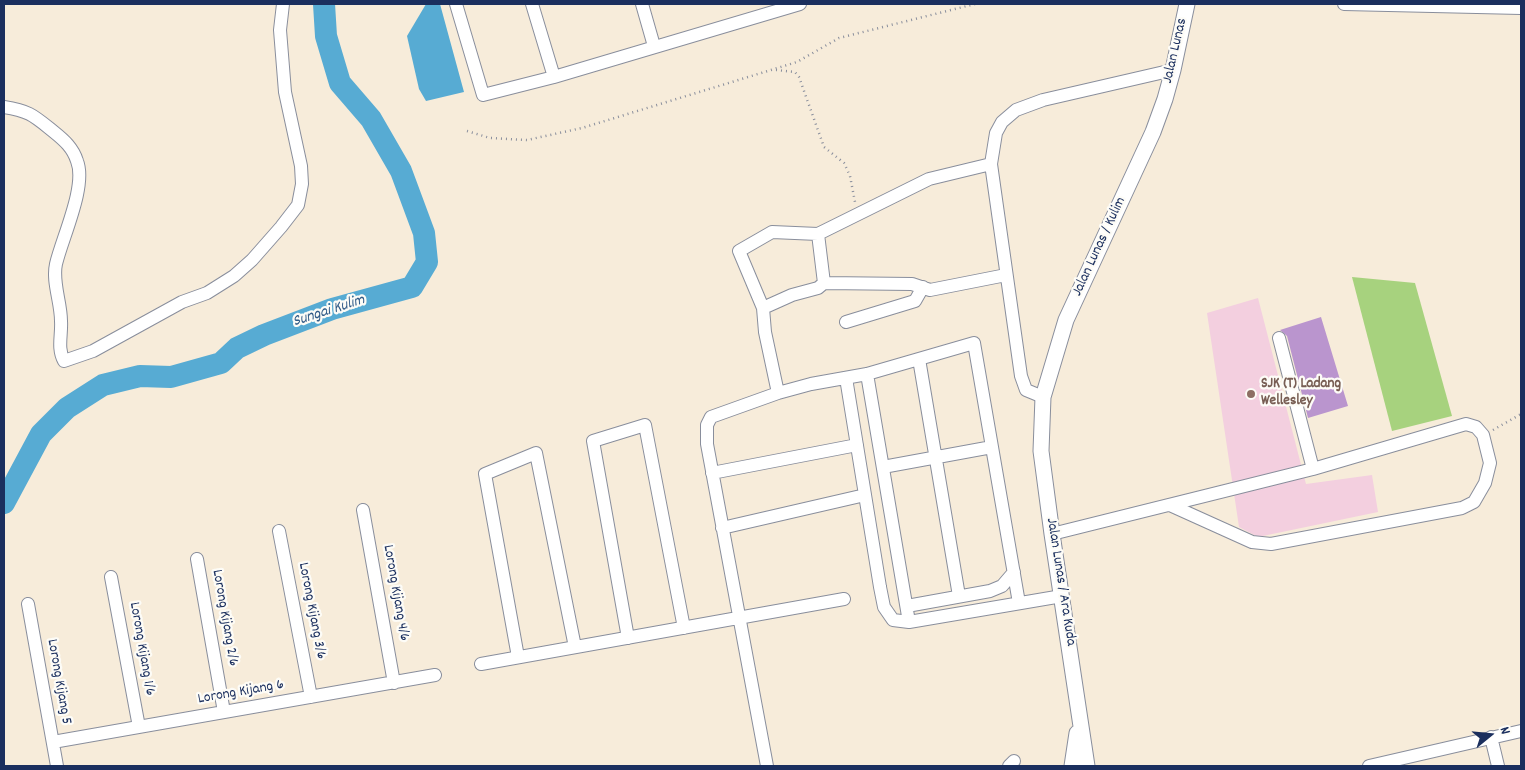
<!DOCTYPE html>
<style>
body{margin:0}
#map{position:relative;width:1525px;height:770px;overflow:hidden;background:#f7ecda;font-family:Dekko,sans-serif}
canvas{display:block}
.frame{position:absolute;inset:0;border:5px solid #1b2f5e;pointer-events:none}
.north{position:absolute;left:1465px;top:710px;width:50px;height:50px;-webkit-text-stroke:4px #fdfcf7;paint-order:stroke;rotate:73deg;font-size:14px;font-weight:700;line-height:20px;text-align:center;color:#1b2f5e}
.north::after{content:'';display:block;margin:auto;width:18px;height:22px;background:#1b2f5e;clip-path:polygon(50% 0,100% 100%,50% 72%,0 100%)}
</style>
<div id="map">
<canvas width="1525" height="770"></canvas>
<div class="frame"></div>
<div class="north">N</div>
</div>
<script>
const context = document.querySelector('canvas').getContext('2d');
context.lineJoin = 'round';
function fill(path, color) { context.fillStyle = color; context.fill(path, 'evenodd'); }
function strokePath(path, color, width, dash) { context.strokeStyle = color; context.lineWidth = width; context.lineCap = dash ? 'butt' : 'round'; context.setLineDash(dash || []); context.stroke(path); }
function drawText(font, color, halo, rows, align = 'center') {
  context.font = font + ' Dekko,sans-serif'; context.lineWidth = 4.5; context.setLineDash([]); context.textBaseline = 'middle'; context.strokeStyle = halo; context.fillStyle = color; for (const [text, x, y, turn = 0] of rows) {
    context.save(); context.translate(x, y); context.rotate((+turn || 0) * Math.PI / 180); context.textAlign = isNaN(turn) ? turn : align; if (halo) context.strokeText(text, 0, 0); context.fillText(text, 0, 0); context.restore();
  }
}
fill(new Path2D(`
 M1258 298 1306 484 1372 475 1378 512 1258 537 1239 527 1207 313Z`), '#f3cfdf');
fill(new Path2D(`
 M1352 277 1415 283 1452 416 1392 431Z`), '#a7d27e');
fill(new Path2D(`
 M426 4H440L464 92 426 101 419 89 407 36Z`), '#57abd3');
strokePath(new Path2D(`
 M4 503 41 434 67 408 103 385 140 376 171 377 221 363 237 348 264 335 332 309 412 287 427 262 424 233 401 171 371 119 340 83 326 36 324 4`), '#57abd3', 22);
fill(new Path2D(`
 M1321 317 1348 406 1308 418 1287 336 1280 330Z`), '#ba95ce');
const minor = new Path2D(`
 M456 4 483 95 554 77 800 4
 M532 4 554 77
 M642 4 654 46
 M1344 4 1521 8
 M4 107C30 111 34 116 54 132 64 140 73 148 77 161 87 186 62 238 56 264 52 282 61 302 61 321 62 335 57 348 64 361L93 351 182 302 207 293 234 276 252 260 281 227 298 205 302 184 301 166 285 92 280 30 283 4
 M818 234 824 283
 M763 308 792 295 818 288 824 283 912 284 930 290 1006 275
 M846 322 915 301 923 287
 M1279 338 1313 469
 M919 359 959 596
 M867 374 909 622
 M846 378 880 587 884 607 893 620 909 622 1062 596
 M778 393 765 332 763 308 739 251 772 232 818 234 929 179 991 164
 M1043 397 1026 390 1021 376 991 164 996 133 1002 122 1016 110 1043 100 1173 70
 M883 467 992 447
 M712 473 857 445
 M363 510 394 683
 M722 528 865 495
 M279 531 311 697
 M1052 534 1313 469 1466 424 1476 427 1483 435 1490 463 1485 483 1474 502 1462 508 1271 544 1252 542 1170 505
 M197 559 224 712
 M111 577 139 727
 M28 604 57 766
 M907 606 990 591 1002 586 1014 572
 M628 638 593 441 645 425 684 628
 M518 657 485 474 536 453 575 647
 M481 664 844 599
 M1491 737 1498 766
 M53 742 435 675
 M767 766 707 444V425L711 417 778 393 811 384 867 374 974 343 1019 603
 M1009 766 1014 761
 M1369 766 1521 731`);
const major = new Path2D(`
 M1072 766 1077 733
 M1087 766 1052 534 1041 451 1043 397 1066 320 1153 132 1165 99 1173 70 1187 4`);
strokePath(minor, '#898e9c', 14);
strokePath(major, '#898e9c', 17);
strokePath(new Path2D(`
 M776 70 795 72 799 77 824 147 844 163 850 176 855 202
 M467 131 490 138 527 140 582 128 797 62 839 38 975 4
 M1493 430 1521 414`), '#898e9c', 2.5, [1, 4]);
strokePath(minor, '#fff', 12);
strokePath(major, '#fff', 15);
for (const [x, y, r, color] of [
 [1251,394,5,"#8d6e63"]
]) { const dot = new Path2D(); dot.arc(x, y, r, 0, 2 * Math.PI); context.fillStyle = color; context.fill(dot); strokePath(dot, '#fdfcf7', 2); }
drawText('15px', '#1b2f5e', '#fdfcf7', [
 ["Jalan Lunas",1176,51,-77],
 ["Jalan Lunas / Kulim",1100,247,-65],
 ["Jalan Lunas / Ara Kuda",1060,582,81],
 ["Lorong Kijang 4/6",395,593,80],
 ["Lorong Kijang 3/6",311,611,79],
 ["Lorong Kijang 2/6",224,618,80],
 ["Lorong Kijang 1/6",141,649,80],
 ["Lorong Kijang 5",58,682,80],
 ["Lorong Kijang 6",241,693,-10]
]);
drawText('bold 15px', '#785e54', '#fdfcf7', [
 ["SJK (T) Ladang",1261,385],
 ["Wellesley",1261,402]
], 'left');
drawText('italic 16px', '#305a87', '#fdfcf7', [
 ["Sungai Kulim",329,312,-18]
]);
</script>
